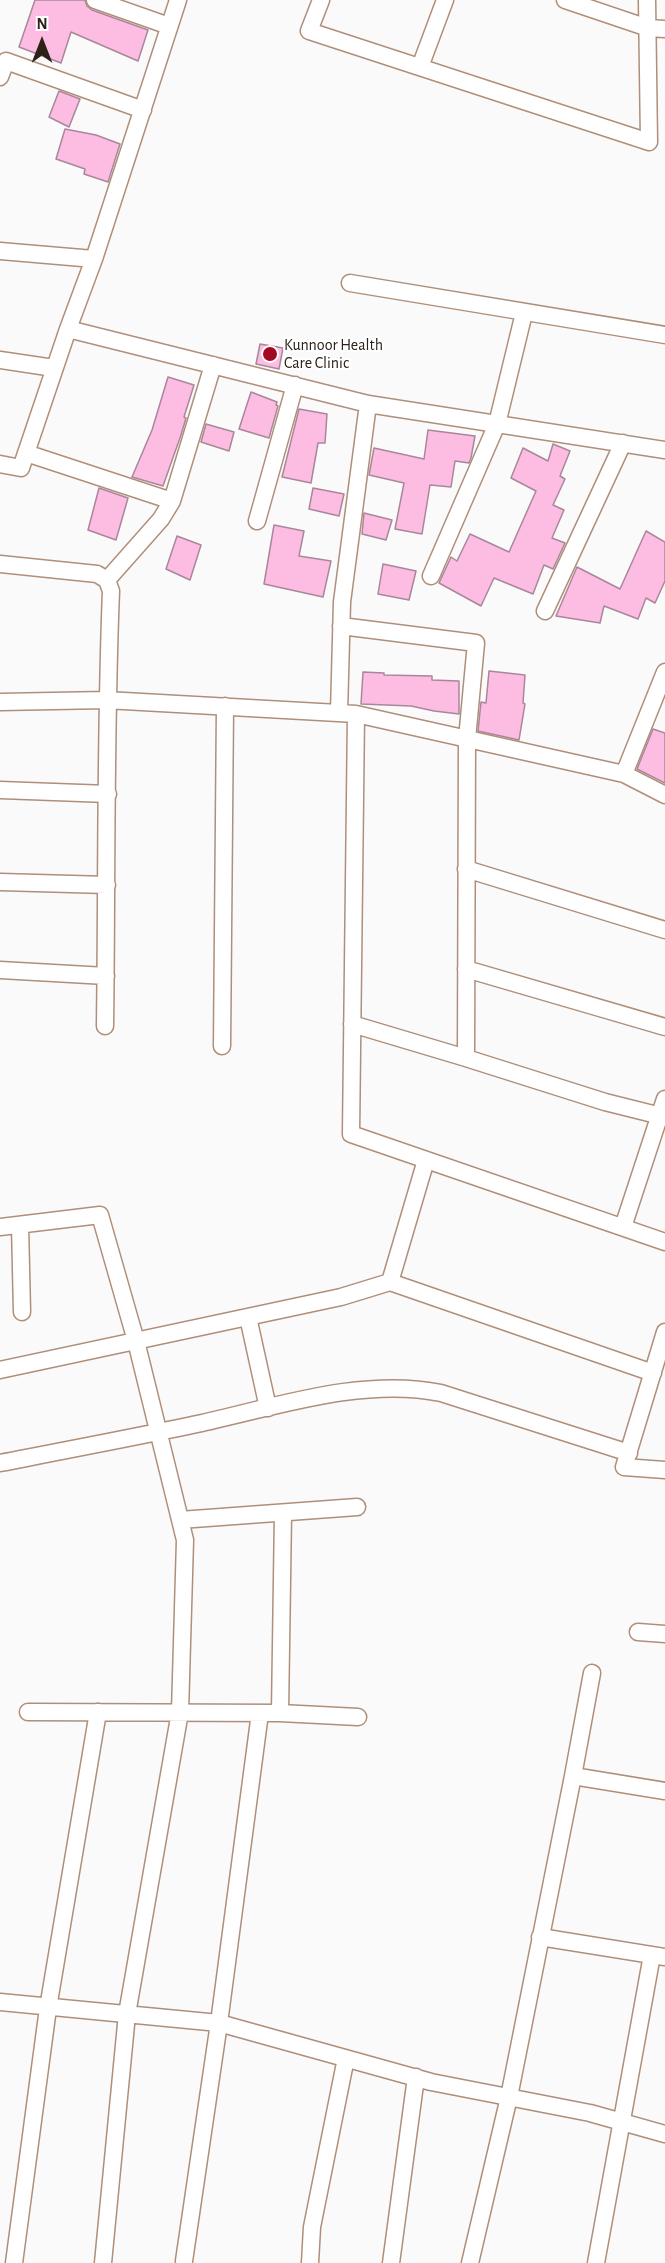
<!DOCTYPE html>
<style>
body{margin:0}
#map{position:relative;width:665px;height:2263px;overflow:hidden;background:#fafafa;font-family:"Alegreya Sans",sans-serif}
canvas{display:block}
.north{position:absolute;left:12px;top:12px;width:60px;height:60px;-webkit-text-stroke:4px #fff;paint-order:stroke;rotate:0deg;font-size:16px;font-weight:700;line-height:24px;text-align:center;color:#2d2118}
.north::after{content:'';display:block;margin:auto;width:21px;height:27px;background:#2d2118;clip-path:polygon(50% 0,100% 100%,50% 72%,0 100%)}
</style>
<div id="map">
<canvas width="665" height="2263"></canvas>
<div class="north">N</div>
</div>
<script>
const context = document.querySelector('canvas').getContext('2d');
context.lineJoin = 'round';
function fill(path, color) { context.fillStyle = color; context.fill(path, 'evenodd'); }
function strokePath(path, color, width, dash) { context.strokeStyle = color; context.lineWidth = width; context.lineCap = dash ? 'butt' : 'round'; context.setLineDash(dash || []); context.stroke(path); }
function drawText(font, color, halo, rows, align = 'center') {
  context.font = font + ' "Alegreya Sans",sans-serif'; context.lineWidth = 4.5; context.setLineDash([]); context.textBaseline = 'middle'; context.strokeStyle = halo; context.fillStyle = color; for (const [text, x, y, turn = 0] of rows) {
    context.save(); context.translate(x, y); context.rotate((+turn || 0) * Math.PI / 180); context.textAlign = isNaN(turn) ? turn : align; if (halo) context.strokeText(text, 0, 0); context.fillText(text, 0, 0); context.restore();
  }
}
const building = new Path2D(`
 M35 0H85L87 6 92 10 148 30 138 61 71 32 61 63 19 47Z
 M59 91 80 99 69 127 49 117Z
 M65 129 96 135 120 144 108 182 84 174 85 169 56 159Z
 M260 344 283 348 279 369 256 364Z
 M168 377 194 385 184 417 186 418 181 435 163 486 132 477 152 430Z
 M251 392 277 402 276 405 278 406 269 438 239 429Z
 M299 409 327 414 325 443H318L311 483 282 477Z
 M206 424 234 432 229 451 201 442Z
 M428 430 475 436 471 458 469 463 455 461 451 487 430 485 422 534 395 529 404 483 369 475 374 448 424 459Z
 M553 444 570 451 560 476 565 479 553 505 564 510 552 538 565 543 553 569 544 565 533 594 494 578 481 606 439 583 451 557 457 561 470 534 509 552 536 491 511 478 523 448 548 461Z
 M99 488 128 498 116 540 88 530Z
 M313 488 344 494 339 516 309 509Z
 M364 513 392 520 386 540 362 534Z
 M274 525 304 531 299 556 331 561 323 597 264 584Z
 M646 531 665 542V581L655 603 646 598 638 619 604 606 600 623 556 616 577 567 620 589Z
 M177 536 201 545 190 580 166 569Z
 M383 564 416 571 409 600 378 594Z
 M489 671 525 675 523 703 525 704 519 740 478 731 481 702 486 703Z
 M363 672 384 673V675L432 676V680L459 681V714L434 711 411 706 361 704Z
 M653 729 665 733V783L637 769Z`);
fill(building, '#fdbce1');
strokePath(building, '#a9879a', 1.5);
const street = new Path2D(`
 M95 0 169 26
 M321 0 309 31 649 142 647 0
 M565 0 648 28 665 29
 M420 67 445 0
 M0 77 6 61 143 110
 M0 251 94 259 68 329 368 404 665 450
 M94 259 178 0
 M350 283 665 335
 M0 360 54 368
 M26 453 172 501 213 365
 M0 464 21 468 68 329
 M257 521 295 385
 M0 564 97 574 107 580 111 591C105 736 107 881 105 1026
 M431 576 497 424 524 313
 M107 580 161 519 172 501
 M545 611 623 443
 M341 626 476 643 467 739 466 1058 352 1024
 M0 702 106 700 356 714
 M339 713 342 602 368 404
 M624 774 665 672
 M0 790 108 794
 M665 795 624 774 356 714 351 1134 665 1242
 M466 869 665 930
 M0 882 107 885
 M466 969 665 1027
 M0 970 106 976
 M222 1046 225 706
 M466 1058 605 1102 665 1117
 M20 1225 22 1312
 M0 1227 100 1215 136 1341 185 1540 180 1712 127 2014 103 2263
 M623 1227 665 1099
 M390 1282 426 1160
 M248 1317 268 1408
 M665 1332 624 1467 665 1470
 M0 1370 341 1297 390 1282 653 1373
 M0 1463C67 1450 135 1437 202 1423 278 1406 364 1377 441 1393L629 1453
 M180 1520 357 1507
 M638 1632 665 1634
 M28 1712 280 1713 358 1717
 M280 1713 283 1513
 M573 1776 592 1673
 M540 1937 665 1957
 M0 2002 219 2023 431 2082 590 2113 665 2134
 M184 2261 219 2023 260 1713
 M14 2263 48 2008 98 1712
 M310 2263 312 2227 346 2058
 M391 2263 416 2077
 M470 2263 509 2097 573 1776 665 1791
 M596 2263 652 1955`);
strokePath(street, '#af8f79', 19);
strokePath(street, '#fff', 16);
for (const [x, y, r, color] of [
 [270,354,8,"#a40923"]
]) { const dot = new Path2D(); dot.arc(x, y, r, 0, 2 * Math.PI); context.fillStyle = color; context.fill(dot); strokePath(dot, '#fff', 2); }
drawText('16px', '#2d2118', '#fff', [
 ["Kunnoor Health",284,345],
 ["Care Clinic",284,363]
], 'left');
</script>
